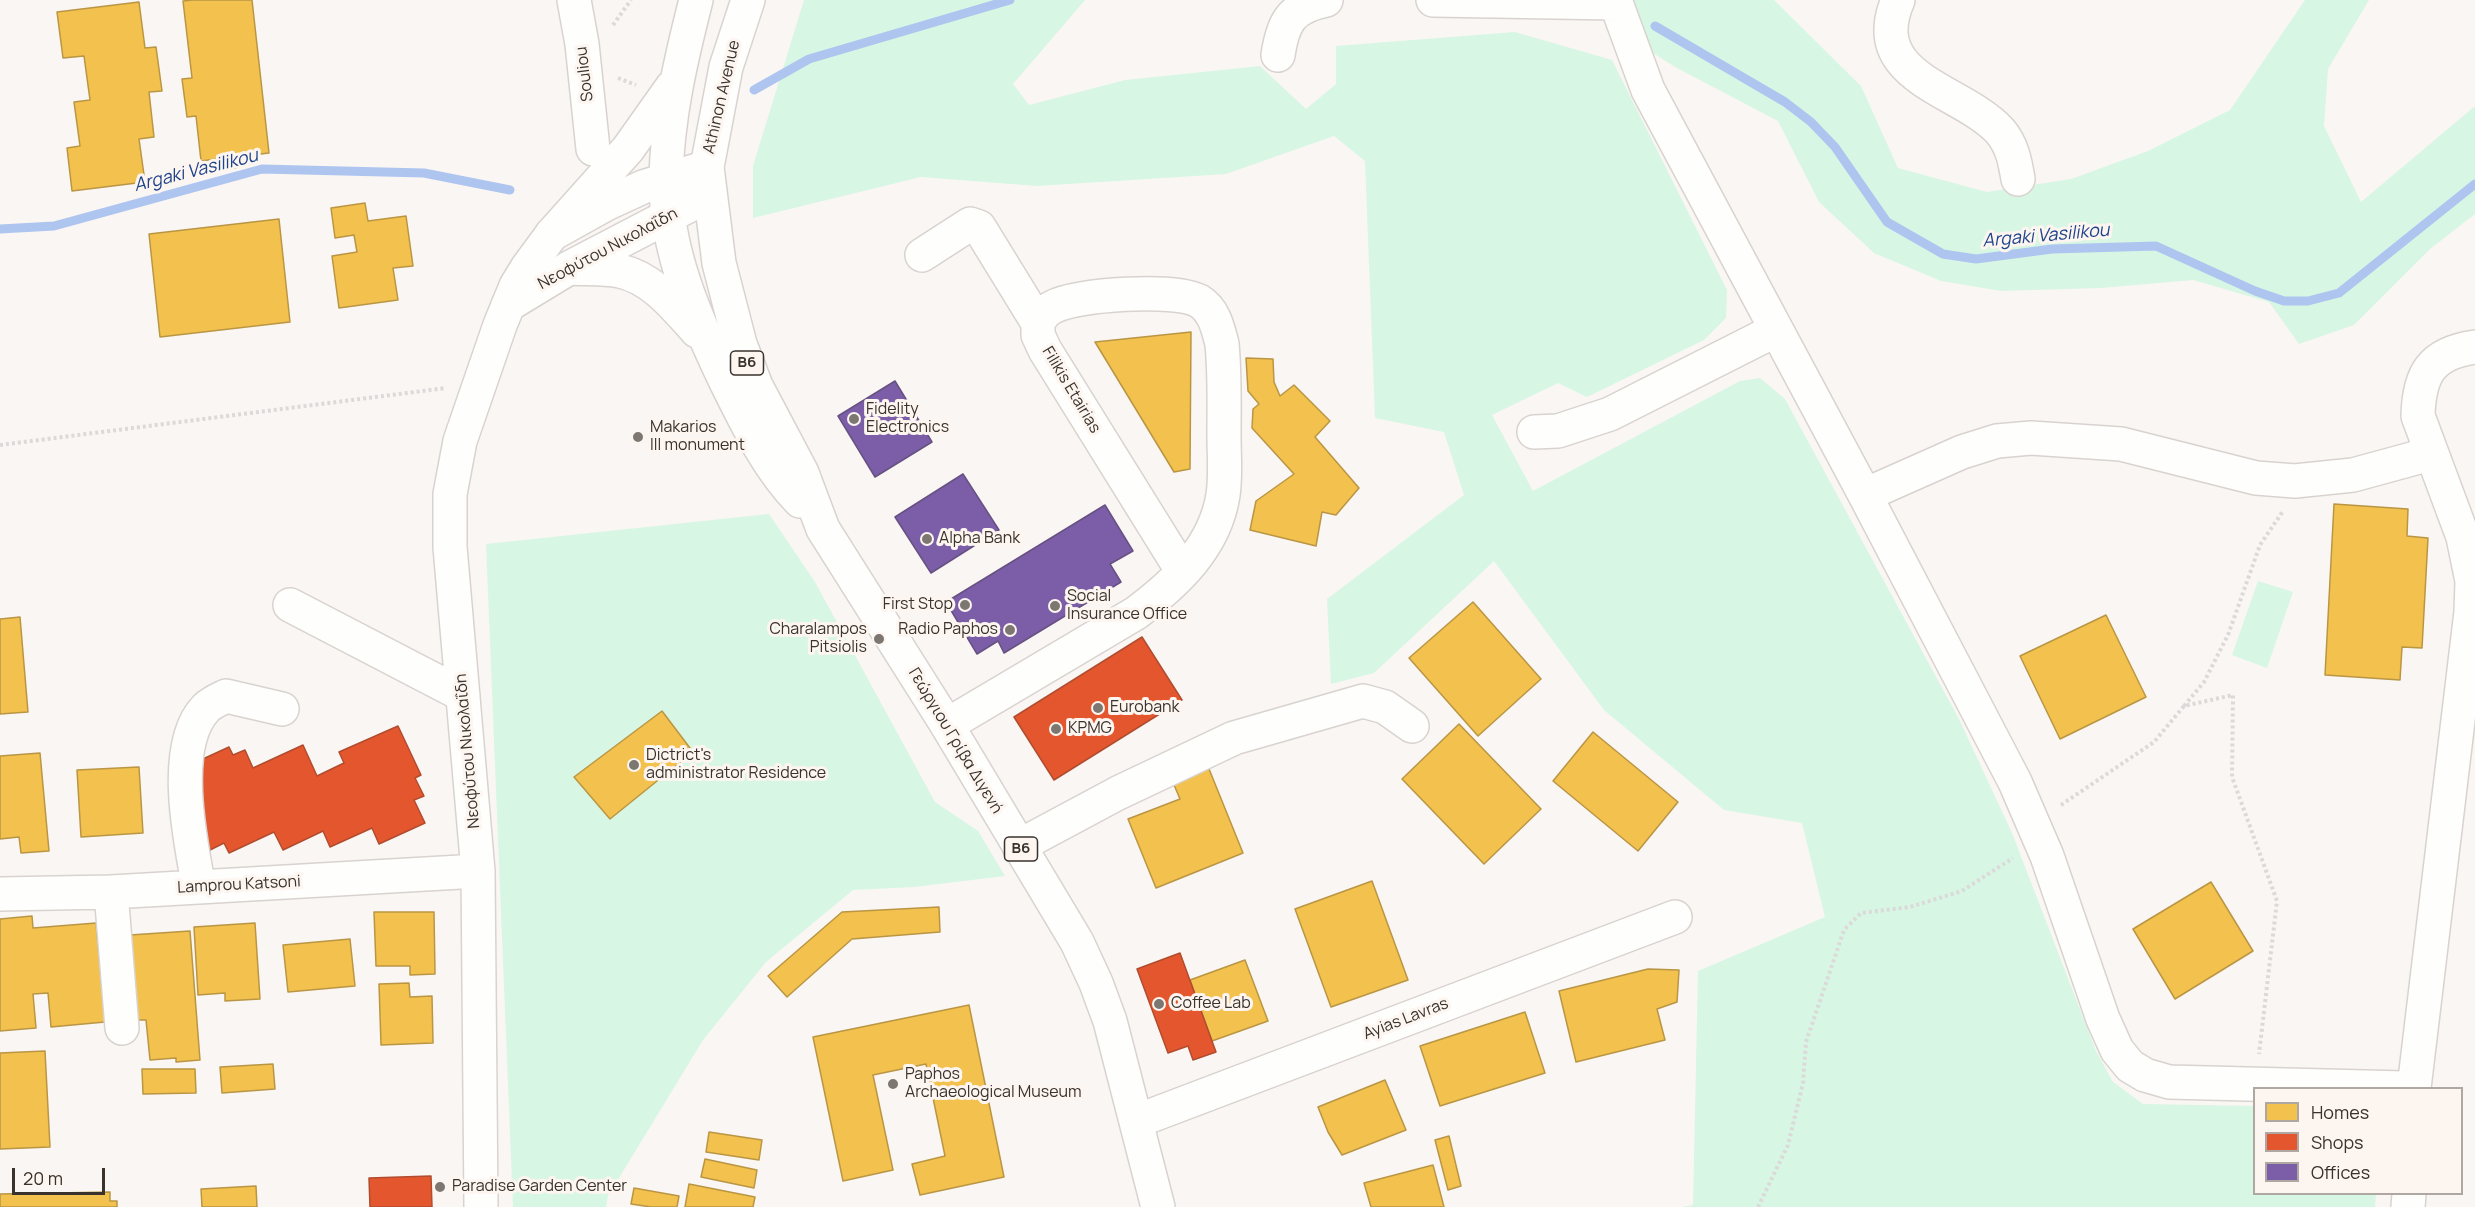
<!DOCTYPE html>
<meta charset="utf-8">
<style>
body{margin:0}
#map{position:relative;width:2475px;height:1207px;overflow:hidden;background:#faf6f3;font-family:Manrope,sans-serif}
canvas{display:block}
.legend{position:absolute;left:2253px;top:1087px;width:210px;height:108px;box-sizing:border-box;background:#fdf5f0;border:2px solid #afa7a2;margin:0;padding:8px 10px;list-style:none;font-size:18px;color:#39322d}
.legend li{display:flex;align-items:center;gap:12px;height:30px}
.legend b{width:30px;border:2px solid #afa7a2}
.scale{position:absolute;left:12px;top:1168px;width:93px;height:27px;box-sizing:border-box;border:3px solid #39322d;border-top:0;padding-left:8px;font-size:18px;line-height:21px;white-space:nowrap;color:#39322d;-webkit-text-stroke:4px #fdf5f0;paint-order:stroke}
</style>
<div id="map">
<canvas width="2475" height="1207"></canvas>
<ul class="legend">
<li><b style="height:16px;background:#f2c14e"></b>Homes</li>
<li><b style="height:16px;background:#e4572e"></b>Shops</li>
<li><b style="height:16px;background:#7b5ea7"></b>Offices</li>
</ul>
<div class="scale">20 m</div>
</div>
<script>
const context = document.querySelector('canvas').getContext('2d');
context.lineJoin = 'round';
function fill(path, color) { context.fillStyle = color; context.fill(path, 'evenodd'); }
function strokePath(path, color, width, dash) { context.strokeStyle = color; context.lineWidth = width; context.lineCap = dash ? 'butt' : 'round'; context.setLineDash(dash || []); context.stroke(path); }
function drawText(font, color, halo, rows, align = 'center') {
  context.font = font + ' Manrope,sans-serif'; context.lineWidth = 6; context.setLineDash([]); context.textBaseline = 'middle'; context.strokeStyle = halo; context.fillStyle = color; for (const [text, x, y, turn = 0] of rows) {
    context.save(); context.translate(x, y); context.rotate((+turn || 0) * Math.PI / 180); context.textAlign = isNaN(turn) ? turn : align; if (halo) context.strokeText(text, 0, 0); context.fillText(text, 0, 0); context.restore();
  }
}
fill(new Path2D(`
 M804 0H1085L1013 84 1029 105 1125 80 1260 66 1306 109 1336 84V46L1515 32 1612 60 1727 290 1726 318 1704 340 1587 397 1558 383 1492 415 1533 491 1740 381 1760 378 1785 399 1959 719 2012 833 2096 1051 2113 1082 2143 1104 2254 1106V1194H2376L2375 1207H1683L1693 1205 1698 971 1825 917 1802 823 1724 810 1604 710 1494 561 1374 673 1331 684 1327 599 1464 495 1444 432 1375 418 1365 161 1334 136 1226 174 1037 186 921 177 753 218V166Z
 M1570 0H1774L1861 86 1898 168 1987 192 2071 179 2148 151 2230 110 2305 0H2369L2328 69 2324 126 2361 202 2475 106V214L2430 249 2354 325 2299 344 2269 302 2193 280 2101 288 2001 291 1941 281 1874 253 1819 202 1778 121 1675 67Z
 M769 514 815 582 935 802 978 831 1005 876 914 887 853 890 766 962 703 1040 608 1196 606 1207H513L486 544Z
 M2258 581 2293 592 2267 668 2232 655Z`), '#d8f6e4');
const homes = new Path2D(`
 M192 0H252L269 153 236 157 237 168 219 170 217 159 201 161 196 116 187 117 182 79 192 78 183 1Z
 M139 2 145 48 156 47 162 91 149 92 154 137 139 139 145 182 72 191 67 148 80 146 74 102 90 100 84 56 63 58 57 12Z
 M365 203 368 221 406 216 413 266 393 268 398 300 339 308 332 256 357 252 354 235 335 238 331 208Z
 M279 219 290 322 160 337 149 234Z
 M1191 332 1190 469 1174 472 1095 342Z
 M1246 358 1273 359 1274 382 1280 396 1294 385 1330 421 1315 437 1359 488 1336 515 1322 512 1316 546 1250 530 1256 501 1294 474 1252 428 1253 409 1259 404 1248 391Z
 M2334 504 2408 509 2407 536 2428 538 2422 648 2402 647 2400 680 2325 675Z
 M1473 602 1541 679 1478 736 1409 658Z
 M2106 615 2146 697 2060 739 2020 656Z
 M20 617 28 712 0 714V619Z
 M662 711 693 752 610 819 574 777Z
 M1459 724 1541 809 1484 864 1402 779Z
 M1593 732 1678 802 1638 851 1553 781Z
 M40 753 49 851 21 853 19 837 0 839V756Z
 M1205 759 1243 853 1156 888 1128 819 1180 799 1169 773Z
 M139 767 143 833 81 837 77 770Z
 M1372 881 1408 980 1331 1007 1295 909Z
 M2211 882 2253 951 2175 999 2133 929Z
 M939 907 940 932 852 939 787 997 768 976 842 912Z
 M374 912H434L435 974 410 975V966H376Z
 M32 916 33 928 96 923 105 1022 51 1027 48 993 33 994 36 1028 0 1031V919Z
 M255 923 260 999 225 1001V993L198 995 194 927Z
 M190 931 200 1060 176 1062V1058L150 1060 146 1020H137L130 935Z
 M350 939 355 986 288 992 283 945Z
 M1245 960 1268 1021 1212 1041 1190 980Z
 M1648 969 1679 970 1677 1002 1657 1009 1665 1040 1576 1062 1559 991Z
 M409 983 410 997 432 996 433 1043 381 1045 379 984Z
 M969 1005 1004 1177 920 1195 912 1164 945 1156 926 1064 873 1075 893 1170 843 1181 813 1037Z
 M1525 1012 1545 1073 1440 1106 1420 1046Z
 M45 1051 50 1147 0 1149V1053Z
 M273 1064 275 1089 222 1093 220 1067Z
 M142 1069H195L196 1093 143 1094Z
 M1385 1080 1406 1130 1342 1155 1328 1132 1318 1107Z
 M709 1132 762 1140 759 1160 706 1152Z
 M1449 1136 1461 1186 1448 1190 1435 1140Z
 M705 1159 757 1170 754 1188 701 1177Z
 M1433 1165 1444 1207H1371L1364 1183Z
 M689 1184 755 1197 753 1207H685Z
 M256 1186 257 1207H202L201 1189Z
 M634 1188 679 1196 677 1207H651L631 1204Z
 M110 1192V1201H117V1207H0V1194Z`);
fill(homes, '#f2c14e');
strokePath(homes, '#ba9644', 1.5);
const shops = new Path2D(`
 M1142 637 1182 700 1054 780 1014 717Z
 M398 726 421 775 415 778 424 796 414 800 425 823 379 844 372 828 330 847 323 831 283 850 274 832 229 853 224 843 202 854 192 764 229 747 233 755 245 750 253 768 303 745 317 776 344 763 339 752Z
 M1180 953 1216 1052 1193 1060 1188 1046 1168 1053 1137 969Z
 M431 1176 432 1207H370L369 1178Z`);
fill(shops, '#e4572e');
strokePath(shops, '#b14c2e', 1.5);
const offices = new Path2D(`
 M895 381 932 442 875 477 838 416Z
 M963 474 999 530 931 573 895 517Z
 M1105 505 1133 551 1110 564 1121 582 1004 653 998 641 977 654 946 602Z`);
fill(offices, '#7b5ea7');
strokePath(offices, '#675182', 1.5);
strokePath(new Path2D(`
 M1655 26 1785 102 1811 122 1835 147 1887 222 1943 254 1976 259 2052 249 2156 246 2255 291 2284 301H2308L2339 293 2475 184
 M754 90 809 59 1010 0
 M0 229 54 226 262 169 424 173 510 190`), '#aec5f0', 9);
const minor = new Path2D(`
 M574 0 582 44 593 149
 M1433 0 1615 3
 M1615 0 1648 90 1865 495 2015 782 2047 856 2103 1019 2117 1050 2130 1066 2145 1075 2169 1082 2404 1088
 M1898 0C1864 79 1962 89 2000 131 2012 145 2015 161 2018 179
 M1278 55C1283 22 1291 7 1326 0
 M922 255 970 224 979 227 1038 323
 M508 305 569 268 709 195
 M1534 432 1558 431 1610 414 1776 330
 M1865 495 1962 452 1997 441 2031 438 2121 444 2256 478 2295 481 2353 475 2430 454
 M290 605 463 695
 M947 725 1136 613C1176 583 1215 547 1223 495 1226 476 1224 455 1224 436 1224 405 1225 375 1222 344 1218 328 1214 310 1199 301 1174 288 1077 294 1053 307 1046 310 1041 317 1038 323V335L1045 350 1183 572
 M1019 846 1118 793 1234 738 1363 701 1385 707 1412 726
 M199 887C190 841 170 745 206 708 211 703 220 699 226 696L282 709
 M111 892 122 1028
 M0 894 111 892 478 871
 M2414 1088 2471 612 2472 581 2463 537 2418 416C2419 373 2432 353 2475 347
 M1137 1121 1675 917
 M481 1207 478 871 450 547V494L460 441 500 325 516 286 527 268 552 234 606 204 643 187 707 167
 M2408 1207 2409 1194`);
const major = new Path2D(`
 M696 0C681 59 667 118 666 179 665 250 696 319 726 382 747 424 767 467 800 501
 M748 0 726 67 707 167 719 263 740 344 756 386 802 473 823 529 947 725 1077 942 1096 983 1110 1021 1158 1207
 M552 234 628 149 672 87
 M569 268C586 269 604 268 620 271 653 278 676 308 697 331`);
strokePath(minor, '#d9d3cf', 36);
strokePath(major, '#d9d3cf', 36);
strokePath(new Path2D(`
 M613 25 631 0
 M618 78 636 85
 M0 445 446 388
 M2184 706 2204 682 2228 635 2260 545 2283 511
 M2061 805 2154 742 2184 706 2233 695 2232 777 2277 901 2259 1054
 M1758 1207 1788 1145 1803 1083 1806 1042 1844 930 1861 913 1910 907 1962 891 2013 858`), '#dbd9d9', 4, [3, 3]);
strokePath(minor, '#fefefd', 33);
strokePath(major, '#fefefd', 33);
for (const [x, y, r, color] of [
 [854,419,6,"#7d7772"],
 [638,437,6,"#7d7772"],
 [927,539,6,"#7d7772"],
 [965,605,6,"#7d7772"],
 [1055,606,6,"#7d7772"],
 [1010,630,6,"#7d7772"],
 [879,639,6,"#7d7772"],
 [1098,708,6,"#7d7772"],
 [1056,729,6,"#7d7772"],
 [634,765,6,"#7d7772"],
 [1159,1004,6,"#7d7772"],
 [893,1084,6,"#7d7772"],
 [440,1187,6,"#7d7772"]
]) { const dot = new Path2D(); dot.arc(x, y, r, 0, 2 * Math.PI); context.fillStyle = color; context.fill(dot); strokePath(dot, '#fdf5f0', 2); }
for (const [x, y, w] of [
 [747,363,33],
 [1021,849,33]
]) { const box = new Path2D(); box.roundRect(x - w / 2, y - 12, w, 24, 4.5); context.fillStyle = '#fdf5f0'; context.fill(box); strokePath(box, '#39322d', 1.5); }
drawText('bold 15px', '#39322d', null, [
 ["B6",747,363],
 ["B6",1021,849]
]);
drawText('16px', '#39322d', '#fdf5f0', [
 ["Souliou",585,74,-97],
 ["Athinon Avenue",722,97,-77],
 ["Νεοφύτου Νικολαΐδη",608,249,-28],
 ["Filikis Etairias",1071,390,59],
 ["Γεώργιου Γρίβα Διγενή",955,741,59],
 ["Νεοφύτου Νικολαΐδη",468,751,-95],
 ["Lamprou Katsoni",239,885,-3],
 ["Ayias Lavras",1406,1019,-21]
]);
drawText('16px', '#39322d', '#fdf5f0', [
 ["Fidelity",866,410],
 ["Electronics",866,428],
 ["Makarios",650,428],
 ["III monument",650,446],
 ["Alpha Bank",939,539],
 ["Social",1067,597],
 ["Insurance Office",1067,615],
 ["First Stop",953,605,"right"],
 ["Charalampos",867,630,"right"],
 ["Pitsiolis",867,648,"right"],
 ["Radio Paphos",998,630,"right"],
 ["Eurobank",1110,708],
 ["KPMG",1068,729],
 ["Dictrict's",646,756],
 ["administrator Residence",646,774],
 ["Coffee Lab",1171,1004],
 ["Paphos",905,1075],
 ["Archaeological Museum",905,1093],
 ["Paradise Garden Center",452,1187]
], 'left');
drawText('italic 18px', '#1d438b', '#fdf5f0', [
 ["Argaki Vasilikou",196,171,-14],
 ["Argaki Vasilikou",2046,236,-5]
]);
</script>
